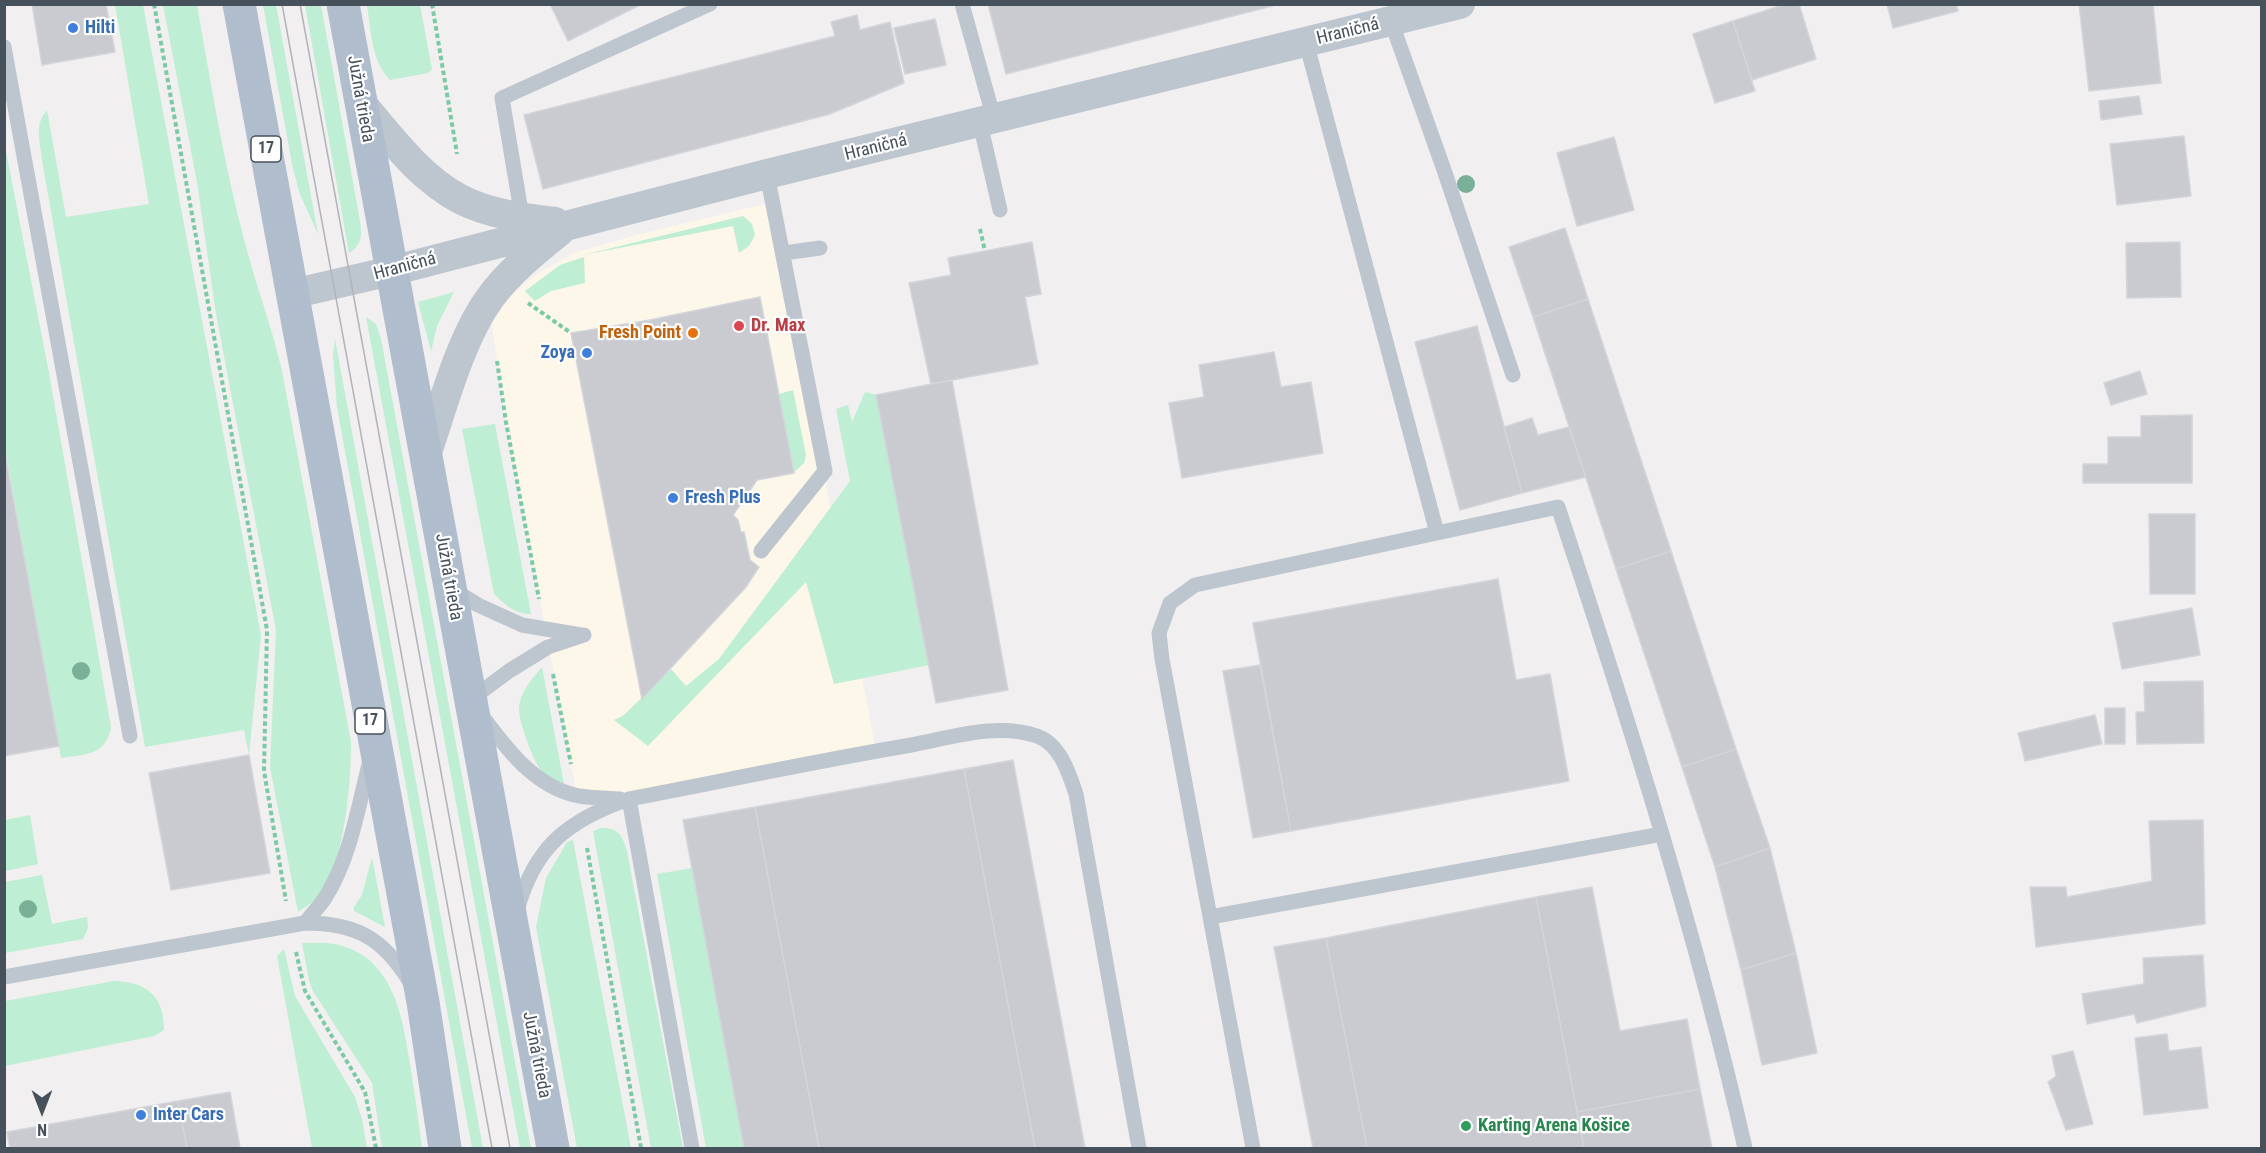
<!DOCTYPE html>
<meta charset="utf-8">
<style>
body{margin:0}
#map{position:relative;width:2266px;height:1153px;overflow:hidden;background:#f1efef;font-family:"Roboto Condensed",sans-serif}
canvas{display:block}
.frame{position:absolute;inset:0;border:6px solid #47515c;pointer-events:none}
.north{position:absolute;left:12px;top:1081px;width:60px;height:60px;-webkit-text-stroke:4px #fff;paint-order:stroke;rotate:180deg;font-size:16px;font-weight:700;line-height:24px;text-align:center;color:#47515c}
.north::after{content:'';display:block;margin:auto;width:21px;height:27px;background:#47515c;clip-path:polygon(50% 0,100% 100%,50% 72%,0 100%)}
</style>
<div id="map">
<canvas width="2266" height="1153"></canvas>
<div class="frame"></div>
<div class="north">N</div>
</div>
<script>
const context = document.querySelector('canvas').getContext('2d');
context.lineJoin = 'round';
function fill(path, color) { context.fillStyle = color; context.fill(path, 'evenodd'); }
function strokePath(path, color, width, dash) { context.strokeStyle = color; context.lineWidth = width; context.lineCap = dash ? 'butt' : 'round'; context.setLineDash(dash || []); context.stroke(path); }
function drawText(font, color, halo, rows, align = 'center') {
  context.font = font + ' "Roboto Condensed",sans-serif'; context.lineWidth = 4.5; context.setLineDash([]); context.textBaseline = 'middle'; context.strokeStyle = halo; context.fillStyle = color; for (const [text, x, y, turn = 0] of rows) {
    context.save(); context.translate(x, y); context.rotate((+turn || 0) * Math.PI / 180); context.textAlign = isNaN(turn) ? turn : align; if (halo) context.strokeText(text, 0, 0); context.fillText(text, 0, 0); context.restore();
  }
}
fill(new Path2D(`
 M773 202 876 751 629 799 577 796 506 422 491 319 514 292 537 274 574 253 636 235Z`), '#fcf7e9');
fill(new Path2D(`
 M115 5H143L261 635 249 755 244 730 145 747 42 160C40 142 34 124 47 110L66 217 149 204Z
 M163 5H197C211 84 224 165 245 243 256 286 272 327 282 371L351 742C351 784 345 855 323 891 318 900 306 906 298 912L270 767 276 630 216 314 197 182Z
 M263 5H276L318 234 299 192 292 164Z
 M305 5H321L360 221C362 236 362 245 349 253Z
 M367 5H420L432 69 428 73 390 80C371 61 371 30 367 5Z
 M4 141 49 373 111 727C106 756 85 754 61 758L5 448Z
 M743 216 752 224 755 235 749 246 739 253 733 226 583 255Z
 M584 257 585 283 551 291 535 301 525 291 560 265Z
 M454 292 437 326 431 351 418 302Z
 M366 317 376 324 381 339 531 1148H520Z
 M335 339 483 1148H472L337 407 333 355Z
 M793 390 806 455 804 463 794 472 779 394Z
 M865 392 876 395 929 665 834 684 806 582 648 746 614 720 624 715 671 669 686 686 719 659 850 481 836 409 848 405 852 422Z
 M495 424 531 614C515 614 505 605 494 594L462 429Z
 M542 667 564 784C557 781 548 778 543 773 534 764 518 720 519 708 520 692 532 679 542 667Z
 M30 815 38 864 5 871V820Z
 M601 828C619 828 622 835 627 851L683 1148H651L593 831Z
 M573 840 631 1148H577L536 927 546 878 567 842Z
 M372 857 385 927 354 911V907L362 895Z
 M692 868 744 1148H706L657 874Z
 M42 875 52 924 87 917 88 928 83 939 5 953V882Z
 M302 943C312 943 324 942 334 944 390 954 402 1011 409 1058 414 1088 418 1118 422 1148H382L372 1083 313 991 309 980Z
 M284 949 295 996 355 1097 362 1119 367 1148H312L277 956Z
 M114 981C147 982 164 996 164 1030L154 1036 5 1066V1001Z`), '#beeed3');
const building = new Path2D(`
 M32 4H106L115 52 42 65Z
 M550 4H642L568 41Z
 M988 4H1280L1006 74Z
 M1786 4H1799L1816 59 1752 80 1733 21Z
 M1887 4H1956L1958 11 1893 28Z
 M2079 4H2153L2161 83 2089 91Z
 M857 15 860 30 890 22 904 83 830 114 543 189 524 115 835 36 831 22Z
 M935 19 946 65 905 74 894 28Z
 M1733 21 1755 91 1715 103 1693 34Z
 M2139 96 2142 114 2101 120 2099 101Z
 M2184 136 2191 196 2117 205 2110 144Z
 M1614 137 1634 210 1577 226 1557 153Z
 M1565 228 1588 299 1533 317 1509 247Z
 M1032 242 1041 294 1025 297 1038 364 931 384 909 283 951 275 948 258Z
 M2180 242 2181 297 2127 298 2126 243Z
 M760 297 794 473 757 480 733 515 738 520 741 532H744L750 560 759 567 746 587 642 699 571 333 650 320Z
 M1588 299 1671 551 1616 569 1533 317Z
 M1477 326 1522 493 1460 510 1415 342Z
 M1274 352 1281 387 1311 382 1323 453 1182 478 1169 403 1204 397 1199 365Z
 M2140 371 2147 394 2111 405 2104 383Z
 M952 380 1008 690 936 703 876 395Z
 M2192 415V483H2083V464H2108V437H2141V416Z
 M1532 418 1538 435 1569 427 1586 477 1522 493 1504 427Z
 M4 448 59 746 4 756Z
 M2149 514H2195V594H2150Z
 M1671 551 1736 749 1682 767 1616 569Z
 M1498 579 1516 680 1550 674 1569 781 1291 831 1253 623Z
 M2192 608 2200 655 2122 669 2113 623Z
 M1260 665 1291 831 1253 838 1223 671Z
 M2203 681 2204 743 2137 744 2136 712H2145L2144 682Z
 M2105 708H2125V744H2105Z
 M2095 715 2102 744 2025 761 2018 733Z
 M1736 749 1770 848 1715 867 1682 767Z
 M249 755 270 873 171 890 149 773Z
 M1013 760 1085 1148H1035L964 769Z
 M964 769 1035 1148H819L755 807Z
 M755 807 819 1148H744L683 820Z
 M2203 820 2205 924 2036 947 2030 887H2066L2067 897 2152 881 2149 821Z
 M1770 848 1796 953 1741 970 1715 867Z
 M1592 887 1620 1031 1687 1019 1700 1089 1577 1112 1536 897Z
 M1536 897 1584 1148H1367L1326 938Z
 M1326 938 1367 1148H1313L1274 947Z
 M1796 953 1817 1053 1762 1065 1741 970Z
 M2203 955 2206 1006 2137 1023 2134 1014 2087 1024 2082 994 2144 984 2143 958Z
 M2167 1034 2169 1051 2201 1047 2208 1108 2144 1115 2135 1038Z
 M2073 1051 2093 1124 2066 1130 2048 1082 2056 1076 2052 1056Z
 M1700 1089 1712 1148H1584L1577 1112Z
 M230 1092 240 1148H187L178 1101Z
 M178 1101 187 1148H10L7 1132Z`);
fill(building, '#c9cbd1');
strokePath(building, '#d3d5da', 1.5);
strokePath(new Path2D(`
 M154 4 267 630 264 771 286 901
 M432 4 457 154
 M980 229 985 251
 M528 303 571 333
 M497 361 506 422 539 599
 M553 674 571 764
 M587 848 641 1148
 M296 952 305 991 365 1092 376 1148`), '#77cca5', 4, [4.5, 3]);
strokePath(new Path2D(`
 M962 4 994 119
 M1391 21 1443 167 1513 375
 M1306 42 1437 533
 M4 47 130 736
 M980 123 1000 210
 M522 217 502 98 710 4
 M784 253 820 248
 M761 551 825 471 767 174
 M452 589 478 605 522 625 581 635
 M584 635 548 647 509 671 470 700C499 737 528 786 579 796 592 798 607 798 620 799
 M629 799 692 1148
 M517 911C534 847 568 820 629 799 723 781 817 761 911 745 950 738 997 722 1037 736 1060 744 1069 773 1076 794L1139 1148
 M1210 917 1662 834
 M305 923C311 915 319 907 325 898 351 857 358 806 370 761
 M4 977 305 923C356 923 383 938 410 982
 M1253 1148 1162 659 1159 633 1170 603 1195 585 1558 507C1628 718 1696 931 1745 1148`), '#bdc6ce', 15);
strokePath(new Path2D(`
 M361 103C391 138 419 177 460 199 489 214 523 218 555 222
 M292 294 391 271 767 174 1460 4
 M426 455C443 406 460 339 490 298 510 271 534 252 560 231`), '#bdc6ce', 30);
strokePath(new Path2D(`
 M239 4 423 1002 445 1148
 M343 4 553 1148`), '#afbdcd', 33);
strokePath(new Path2D(`
 M282 4 492 1148
 M300 4 510 1148`), '#b1b4b9', 1.5);
context.fillStyle = '#7ab097';
for (const [x, y] of [
 [1466,184],
 [81,671],
 [28,909]
]) { context.beginPath(); context.arc(x, y, 9, 0, 2 * Math.PI); context.fill(); }
for (const [x, y, r, color] of [
 [73,28,6,"#3f7fe0"],
 [739,326,6,"#e0444e"],
 [693,333,6,"#e8710a"],
 [587,353,6,"#3f7fe0"],
 [673,498,6,"#3f7fe0"],
 [141,1115,6,"#3f7fe0"],
 [1466,1126,6,"#2e9e5b"]
]) { const dot = new Path2D(); dot.arc(x, y, r, 0, 2 * Math.PI); context.fillStyle = color; context.fill(dot); strokePath(dot, '#fff', 2); }
for (const [x, y, w] of [
 [266,149,30],
 [370,721,30]
]) { const box = new Path2D(); box.roundRect(x - w / 2, y - 13, w, 26, 4.5); context.fillStyle = '#fff'; context.fill(box); strokePath(box, '#47515c', 1.5); }
drawText('bold 16px', '#47515c', null, [
 ["17",266,149],
 ["17",370,721]
]);
drawText('bold 18px', '#366cbe', '#fff', [
 ["Hilti",85,28],
 ["Zoya",575,353,"right"],
 ["Fresh Plus",685,498],
 ["Inter Cars",153,1115]
], 'left');
drawText('18px', '#47515c', '#fff', [
 ["Hraničná",1348,32,-14],
 ["Južná trieda",360,99,80],
 ["Hraničná",876,148,-14],
 ["Hraničná",405,267,-15],
 ["Južná trieda",448,577,80],
 ["Južná trieda",536,1055,79]
]);
drawText('bold 18px', '#be3a42', '#fff', [
 ["Dr. Max",751,326]
], 'left');
drawText('bold 18px', '#c56008', '#fff', [
 ["Fresh Point",681,333]
], 'right');
drawText('bold 18px', '#27864d', '#fff', [
 ["Karting Arena Košice",1478,1126]
], 'left');
</script>
